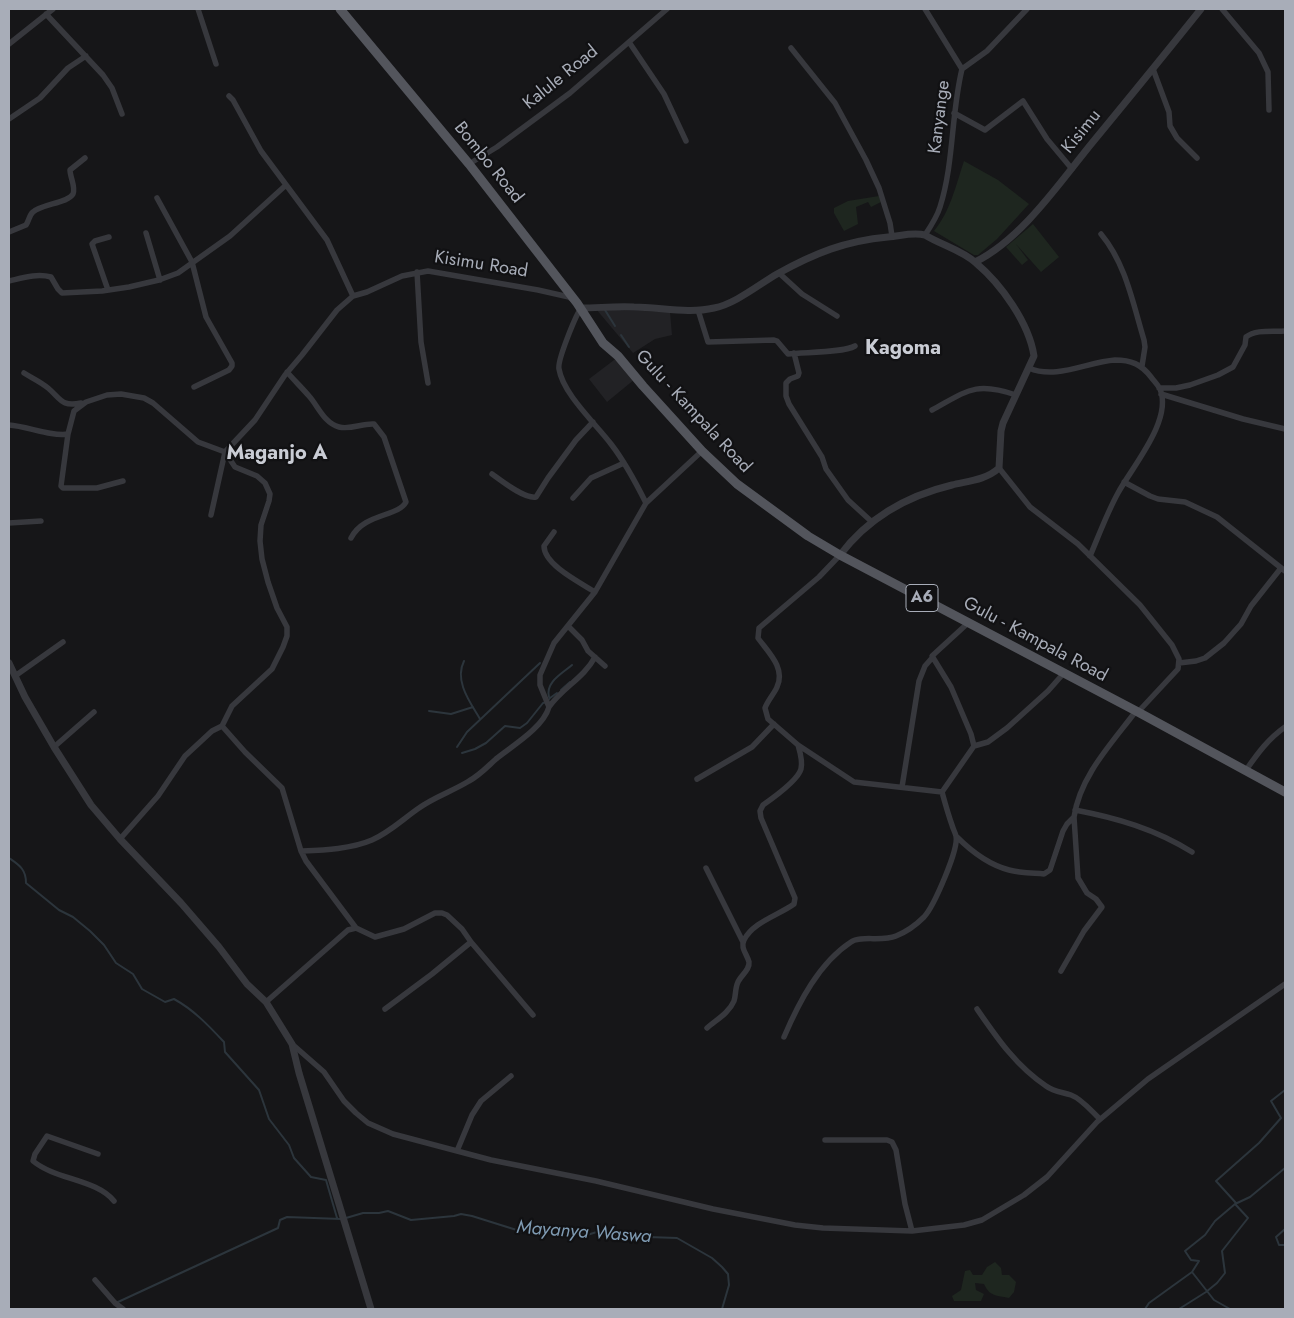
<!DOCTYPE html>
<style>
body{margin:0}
#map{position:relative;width:1294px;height:1318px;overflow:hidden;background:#161618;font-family:Jost,sans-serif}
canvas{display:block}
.frame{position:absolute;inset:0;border:10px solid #a8adb8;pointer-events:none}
</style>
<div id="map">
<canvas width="1294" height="1318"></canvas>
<div class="frame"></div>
</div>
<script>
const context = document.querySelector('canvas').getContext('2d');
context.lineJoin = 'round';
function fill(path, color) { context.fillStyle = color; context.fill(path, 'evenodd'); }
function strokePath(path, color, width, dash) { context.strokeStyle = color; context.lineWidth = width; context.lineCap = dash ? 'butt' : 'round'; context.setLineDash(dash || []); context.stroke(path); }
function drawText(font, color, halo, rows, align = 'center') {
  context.font = font + ' Jost,sans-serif'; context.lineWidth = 4.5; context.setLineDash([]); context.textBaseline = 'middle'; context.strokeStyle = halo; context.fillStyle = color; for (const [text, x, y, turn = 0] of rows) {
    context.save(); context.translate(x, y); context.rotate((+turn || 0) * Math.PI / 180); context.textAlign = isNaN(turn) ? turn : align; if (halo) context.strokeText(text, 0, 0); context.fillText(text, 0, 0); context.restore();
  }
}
fill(new Path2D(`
 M596 309 670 312 672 335 655 339 633 353Z
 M618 357 635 379 607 402 589 379Z`), '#222225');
fill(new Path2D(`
 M964 161 998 180 1029 204 997 239 978 255H974L934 231C950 212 956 185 964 161Z
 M879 196 881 202 871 207 868 202 856 207 858 224 844 231 834 213V208L848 201Z
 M1033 224 1059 257 1041 272 1016 244 1028 260 1022 265 1006 247Z
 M995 1262 1001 1268 1002 1275H1009L1016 1282 1014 1292 1009 1298C996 1295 990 1297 984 1284L975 1283 976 1290 984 1294 981 1301H954L952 1296 961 1290 965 1271 970 1270 973 1275H982L987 1267Z`), '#1e261f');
strokePath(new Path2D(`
 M605 310 615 326
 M621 335 629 347
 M464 661C454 681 470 702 480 719
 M561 690 570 682
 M549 697C545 682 563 673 572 665
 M429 711 451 714 473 707
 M457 747 467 732 540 663
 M462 753 475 749 486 743 505 726 520 728 527 723 543 703 547 702 550 698 557 693
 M9 858C19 865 26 869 26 883L59 910 73 917 90 931 104 945 116 963 133 974 142 989 165 1002 174 999C194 1010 209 1026 224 1042L225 1052 259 1090 269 1119 289 1145 294 1158 311 1177 326 1180 337 1218
 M1236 1203 1216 1181 1259 1143 1281 1118 1271 1101 1285 1090
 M346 1218 363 1213H379L388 1211 411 1220 454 1216 461 1214 472 1216 523 1232 537 1229 551 1233 570 1232 587 1235 600 1231 633 1239 648 1237 677 1238 712 1258 722 1267 728 1274 729 1285 722 1309
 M1285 1229 1276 1237 1279 1245H1285
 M1192 1272 1214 1300 1230 1309
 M118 1302 278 1228 280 1220 287 1217 341 1219
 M1145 1309 1149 1303 1192 1272 1199 1261 1191 1260 1185 1251 1205 1235 1215 1221 1235 1204 1250 1197 1285 1168
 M1179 1309 1206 1292 1217 1283 1225 1273 1222 1251 1248 1218 1235 1204`), '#2c353c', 2);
strokePath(new Path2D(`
 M198 9 216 64
 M925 9 962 69C951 114 954 163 940 207 937 217 931 226 925 235
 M1222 9 1259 53 1268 72 1269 110
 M46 14 103 75 112 88 122 114
 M629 42 664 94 686 141
 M9 44 53 9
 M791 48 835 103 866 160 879 188 890 223 892 236
 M962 69 987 51 1027 9
 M1153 69 1169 112 1170 126 1177 138 1197 158
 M954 113 985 130 1023 101 1047 139 1072 169
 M9 119 40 98 68 68 86 56
 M469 164 497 147 570 93 667 9
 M157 198 192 262 206 317 232 363V366L229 370 194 387
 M9 232 26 225C29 221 29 215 33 212 42 204 68 203 73 194 76 187 70 177 70 170L85 158
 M146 233 160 280
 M1101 234C1126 264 1133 304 1144 340L1145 347 1142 366
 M417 272 421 342 428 383
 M779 273 802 294 837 316
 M9 281C22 278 37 273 51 277L58 289 62 293 102 291 129 287 159 280 178 273 230 236 286 185
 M108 290 92 244 95 241 109 237
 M353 296 367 292 402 276 428 271 538 290 569 297 573 300
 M581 308C575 317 557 361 559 369 563 394 596 424 611 444 625 462 636 483 646 503
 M698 310 708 342 774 340 777 341 788 354C805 352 843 353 855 346
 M794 353 799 373 798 376 790 379 786 383V396L789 404 822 457 826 469 848 500 872 522
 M1029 368C1056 380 1087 362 1115 360 1131 360 1141 364 1151 377 1154 381 1158 385 1160 389 1173 420 1132 467 1118 493 1107 513 1099 535 1090 556
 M287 372C294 380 302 388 309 396 318 406 324 423 339 427 351 430 363 423 374 424L384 437 406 502C398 517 364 513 351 538
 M24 373C32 378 41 382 48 388 61 399 61 407 81 403
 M1159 388H1176L1190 385 1218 375 1233 367 1245 345 1246 337C1256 329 1273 332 1285 331
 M1161 394 1243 419 1285 429
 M932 410C967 391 975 381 1016 395
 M9 425C27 426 51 437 68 434L74 411 86 402 107 395 121 394 144 398 153 403 198 442 225 452 235 467 257 476 265 483 270 494 269 501 261 525 260 541 262 559 268 582 277 608 287 627V636L283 647 272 669 232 706 222 726 212 731 185 756 158 796 120 839
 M68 434 61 486 63 488H97L123 481
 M999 468 1030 507 1078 544 1140 605 1172 645 1179 659 1178 669 1138 712
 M492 474C502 481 524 499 536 497L548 478 576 440 593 422
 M1124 482 1150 496 1158 499 1185 502 1217 517 1285 571
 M573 498 591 478 624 463
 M211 515 225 452 255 420 285 375 302 355 337 310 353 296 327 240 261 151 233 100 229 96
 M9 523 41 521
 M554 532 544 546C544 565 581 583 595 592
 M840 555 819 577 759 628 758 638C768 652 786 668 777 687 774 694 768 700 765 708L768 719 798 745 854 782 942 792
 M568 626 582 640 588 651 605 666
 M1179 663 1196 661 1205 658 1224 643 1241 624 1251 606 1281 568
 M15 676 63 642
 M549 707C562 688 584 678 595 657
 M222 726 245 752 282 788 301 851 306 861 356 928
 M974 746 988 742 1007 728 1048 691 1063 674
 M54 747 94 712
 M1246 770C1258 753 1268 739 1285 727
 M697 779 752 747 774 724
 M902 787 919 681 925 666 932 658
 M942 792 974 746 971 734 951 687 932 656 968 623
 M1075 810C1117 818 1155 829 1192 852
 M957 837C971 851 990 865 1009 870 1020 873 1033 873 1044 874L1050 870 1063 831 1067 824 1074 817
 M301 851C324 850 351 849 372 840 390 832 403 819 419 808 434 797 453 791 469 781 480 775 487 767 496 759 512 746 543 728 549 707L540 685V675L554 643 595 592 646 503 702 451
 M706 868 743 942
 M1061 971 1084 931 1102 907 1096 899 1087 893 1078 878 1074 817C1080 776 1112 743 1136 711
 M266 1002 348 930 356 928 375 937 404 929 435 913H442L447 915 462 929 471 942 533 1015
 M385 1009 432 974 471 942
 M977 1009C997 1038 1016 1066 1046 1086 1054 1092 1062 1092 1071 1095 1082 1099 1092 1112 1100 1119
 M707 1028C716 1020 729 1013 734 1001 736 995 735 988 738 982 741 975 750 970 749 962 747 954 740 948 744 940 753 922 779 915 794 904L795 898 761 818 760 811 763 805C773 798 798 780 801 769 803 761 800 752 798 745
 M784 1037C799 1002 819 963 851 942 861 935 882 942 896 936 906 932 917 924 924 917 934 906 959 849 956 836 955 832 953 829 952 825 948 814 945 803 942 792
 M292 1044 324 1072 344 1101 356 1113 368 1123 393 1134 491 1160 596 1181 713 1209 795 1225 823 1228 912 1231 964 1225 982 1220 1024 1195 1047 1177 1097 1122 1148 1079 1285 984
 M825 1140H887L892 1142 896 1150 905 1204 912 1231
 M457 1151 472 1115 481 1101 511 1076
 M98 1154 47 1136 35 1154 33 1161C56 1180 96 1179 114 1201
 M95 1280 115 1303 123 1309`), '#37383d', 5.5);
strokePath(new Path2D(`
 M975 262C1022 239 1060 182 1092 143 1129 98 1165 54 1201 9
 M581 308C598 308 616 306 634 307 660 307 688 314 714 308 735 304 758 285 777 274 815 253 845 241 888 237 901 236 912 232 925 235 941 245 962 250 976 263 1001 284 1029 323 1034 356L1003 423 1001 431 999 468C986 480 968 481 952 485 906 496 868 518 840 555
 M9 663 25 697 54 747 91 805 120 839 181 903 219 947 247 984 266 1002 292 1044 299 1073 371 1309`), '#37383d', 7);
strokePath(new Path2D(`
 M340 9 469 164 577 303 603 343 618 356 643 386 702 451 737 484 808 536 840 555 1138 712 1285 792`), '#53555c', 9);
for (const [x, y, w] of [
 [922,598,32]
]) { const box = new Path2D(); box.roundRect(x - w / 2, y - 13.5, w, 27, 4); context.fillStyle = '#111113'; context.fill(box); strokePath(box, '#a8adb8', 1); }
drawText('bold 16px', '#a8adb8', null, [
 ["A6",922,598]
]);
drawText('18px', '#a8adb8', '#111113', [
 ["Kalule Road",561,78,-39],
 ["Kanyange",940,117,-83],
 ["Kisimu",1082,132,-51],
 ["Bombo Road",488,163,51],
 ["Kisimu Road",481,265,9],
 ["Gulu - Kampala Road",693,412,47],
 ["Gulu - Kampala Road",1035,640,28]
]);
drawText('italic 19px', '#7f9bb3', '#111113', [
 ["Mayanya Waswa",584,1233,4]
]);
drawText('bold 20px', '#c9ccd4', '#111113', [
 ["Kagoma",903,349],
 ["Maganjo A",277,454]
]);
</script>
